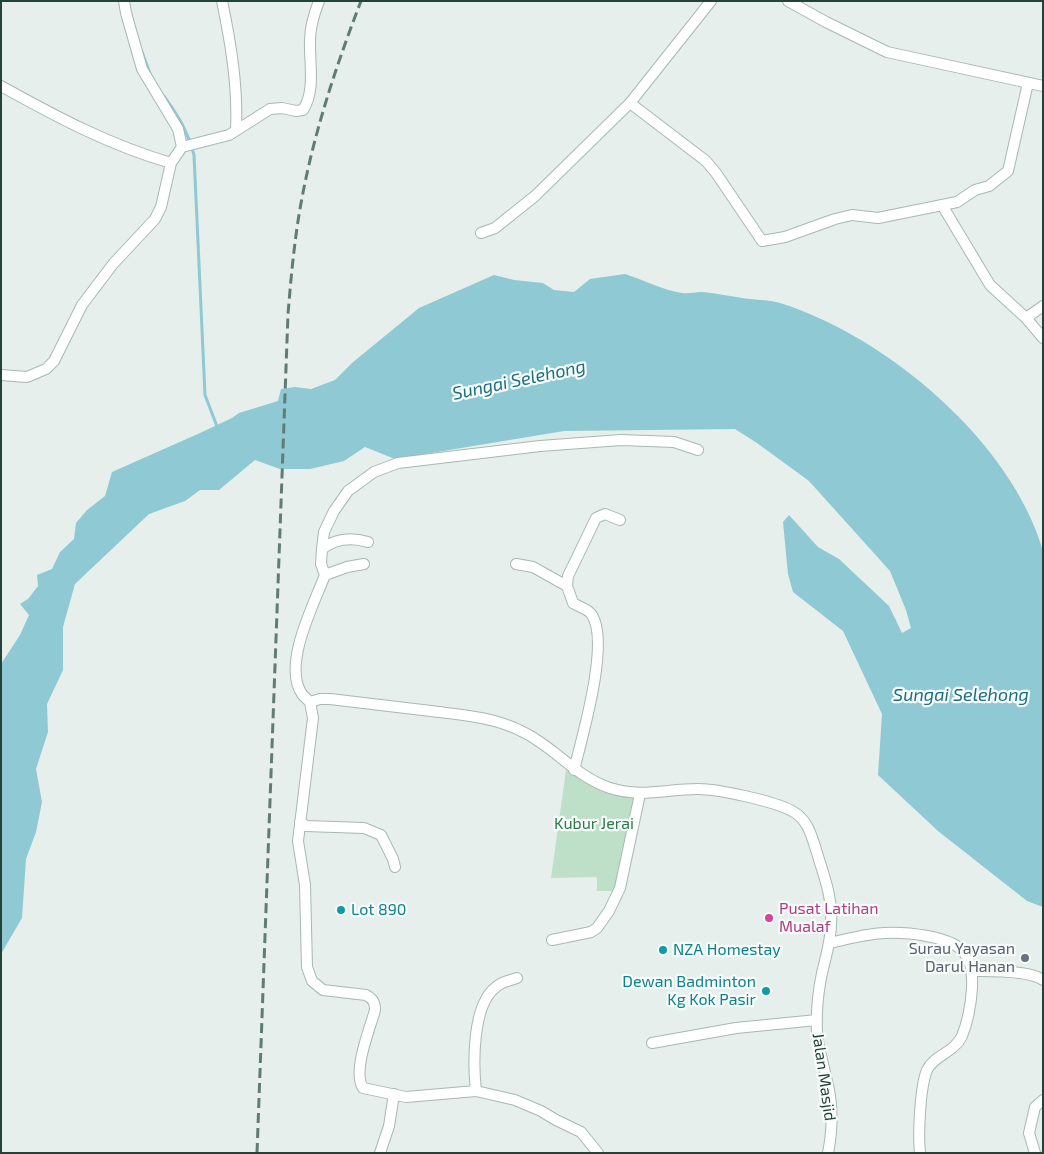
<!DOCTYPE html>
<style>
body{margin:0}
#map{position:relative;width:1044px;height:1154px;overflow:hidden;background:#e6efeb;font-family:"Exo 2",sans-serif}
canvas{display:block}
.frame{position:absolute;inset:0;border:2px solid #24423a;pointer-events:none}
</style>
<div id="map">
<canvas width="1044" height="1154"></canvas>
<div class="frame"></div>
</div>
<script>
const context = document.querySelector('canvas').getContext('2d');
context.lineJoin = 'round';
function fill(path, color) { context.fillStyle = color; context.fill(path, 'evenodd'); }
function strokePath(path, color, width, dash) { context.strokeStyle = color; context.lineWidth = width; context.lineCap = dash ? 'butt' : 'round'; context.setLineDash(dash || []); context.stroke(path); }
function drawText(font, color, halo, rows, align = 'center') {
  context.font = font + ' "Exo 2",sans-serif'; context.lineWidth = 4.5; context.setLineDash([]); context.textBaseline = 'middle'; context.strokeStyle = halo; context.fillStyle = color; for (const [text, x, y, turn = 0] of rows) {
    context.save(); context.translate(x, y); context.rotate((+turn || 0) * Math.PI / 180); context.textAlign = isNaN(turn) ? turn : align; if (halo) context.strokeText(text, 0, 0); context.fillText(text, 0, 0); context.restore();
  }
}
fill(new Path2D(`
 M566 770 592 786 635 797 615 891H597V877L551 878Z`), '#bfe0c8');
fill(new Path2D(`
 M625 274C641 279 666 291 682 293 688 294 695 292 701 292 717 293 734 297 750 299 759 300 770 300 780 303 886 336 1012 442 1043 551V907L1027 901 938 831 878 775 882 714 843 631 793 592 788 574 783 522 789 515 818 547 839 559 889 606 902 633 911 628 906 610 890 571 809 481 757 443 735 429 564 431 395 459 365 447 344 461 310 469H280L255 460 219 490H200L185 501 149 514 75 584 63 627V670L47 704 48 732 36 769 42 802 36 832 26 859 22 918 1 954V664L20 635 29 615 20 604 28 599 38 586 37 575 52 569 60 552 74 539 76 523 87 510 105 496 112 472 200 433 232 418 239 413 278 401 281 389 295 387 311 389 335 380 352 363 419 308 494 275 514 280 543 283 554 290 574 292 590 279Z`), '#8ec9d4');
strokePath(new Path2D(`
 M142 52 151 76
 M164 96C179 117 187 130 194 155L205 395 218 429`), '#8ec9d4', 3);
const minor = new Path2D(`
 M124 1 126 13 142 69 178 129 182 147
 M222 1C231 44 238 87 236 130
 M788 1 826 22 887 52 1043 86
 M1 86C57 117 109 145 171 163
 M630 103 706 161 716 173 762 241 785 237 835 219 852 215 878 218 957 202 975 190 989 186 1008 171 1028 83
 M942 205 990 285 1026 318 1043 306
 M481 233 495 228 535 196 630 103 711 1
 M1026 318 1043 338
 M1 375 27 377 46 369 54 361 82 305 113 264 155 219 161 207 171 163 182 147 229 135 270 109 282 108 296 111 303 110C316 90 309 62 310 40 310 26 314 14 319 1
 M368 542C351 537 336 538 322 549L321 564 325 575C314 604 282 665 302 694 304 697 308 700 310 702L320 699H330C364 703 397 707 431 711 462 715 493 717 521 731 554 746 574 776 610 788 641 798 666 789 698 789 718 789 774 801 792 811 808 819 812 837 817 853 824 876 833 899 831 923 831 941 826 956 822 973 818 992 816 1012 817 1032 818 1048 823 1062 826 1077 833 1102 833 1128 828 1153
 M322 549 324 532 334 511 348 491 374 472 398 463 540 446 621 440 674 442 698 450
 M516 564 533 567 567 586
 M325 575 347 567 364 564
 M310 702 313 718 298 841 305 885 307 967 312 981 323 990 366 995C373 999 375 1002 375 1010 370 1029 352 1071 363 1088L406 1097 476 1091 515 1100 541 1111 556 1120 581 1132 598 1153
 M574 770C582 737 610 643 592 615 589 609 579 607 573 603L567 586 568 576 596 518 605 514 620 520
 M300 822 306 826 364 828 381 835 393 859 395 867
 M552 940 591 932 597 928 609 911 620 888 640 794
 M830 943C867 934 888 929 927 936 960 942 974 952 972 988 971 1004 968 1021 962 1036 954 1053 934 1055 927 1070 920 1087 918 1134 920 1153
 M973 971C990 971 1029 970 1043 980
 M652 1043 736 1028 817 1020
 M476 1091C473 1064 472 1005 496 987 501 982 511 980 517 978
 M380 1153 389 1126 394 1094
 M1035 1153 1029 1133 1035 1107 1043 1100`);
strokePath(minor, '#a8b8b2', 12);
strokePath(minor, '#fff', 10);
strokePath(new Path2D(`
 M257 1153 288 314C290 290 292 266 295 243 305 160 331 79 361 1`), '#5f7d75', 3, [10, 5]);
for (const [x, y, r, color] of [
 [341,910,5,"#0f9aa8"],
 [769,918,5,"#d1479c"],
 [663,950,5,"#0f9aa8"],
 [1025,958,5,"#6b7280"],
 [766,991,5,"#0f9aa8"]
]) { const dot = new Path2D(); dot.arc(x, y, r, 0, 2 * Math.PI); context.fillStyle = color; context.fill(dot); strokePath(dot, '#f7fbf9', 2); }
drawText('16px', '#2d7a4b', '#f7fbf9', [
 ["Kubur Jerai",594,824]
]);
drawText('16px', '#b23c85', '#f7fbf9', [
 ["Pusat Latihan",779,909],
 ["Mualaf",779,927]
], 'left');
drawText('16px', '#0d838f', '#f7fbf9', [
 ["Lot 890",351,910],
 ["NZA Homestay",673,950],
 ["Dewan Badminton",756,982,"right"],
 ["Kg Kok Pasir",756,1000,"right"]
], 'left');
drawText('16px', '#5b616d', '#f7fbf9', [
 ["Surau Yayasan",1015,949],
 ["Darul Hanan",1015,967]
], 'right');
drawText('16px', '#24423a', '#f7fbf9', [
 ["Jalan Masjid",824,1077,82]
]);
drawText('italic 18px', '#1c6f80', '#f7fbf9', [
 ["Sungai Selehong",519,380,-12],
 ["Sungai Selehong",961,695]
]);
</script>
